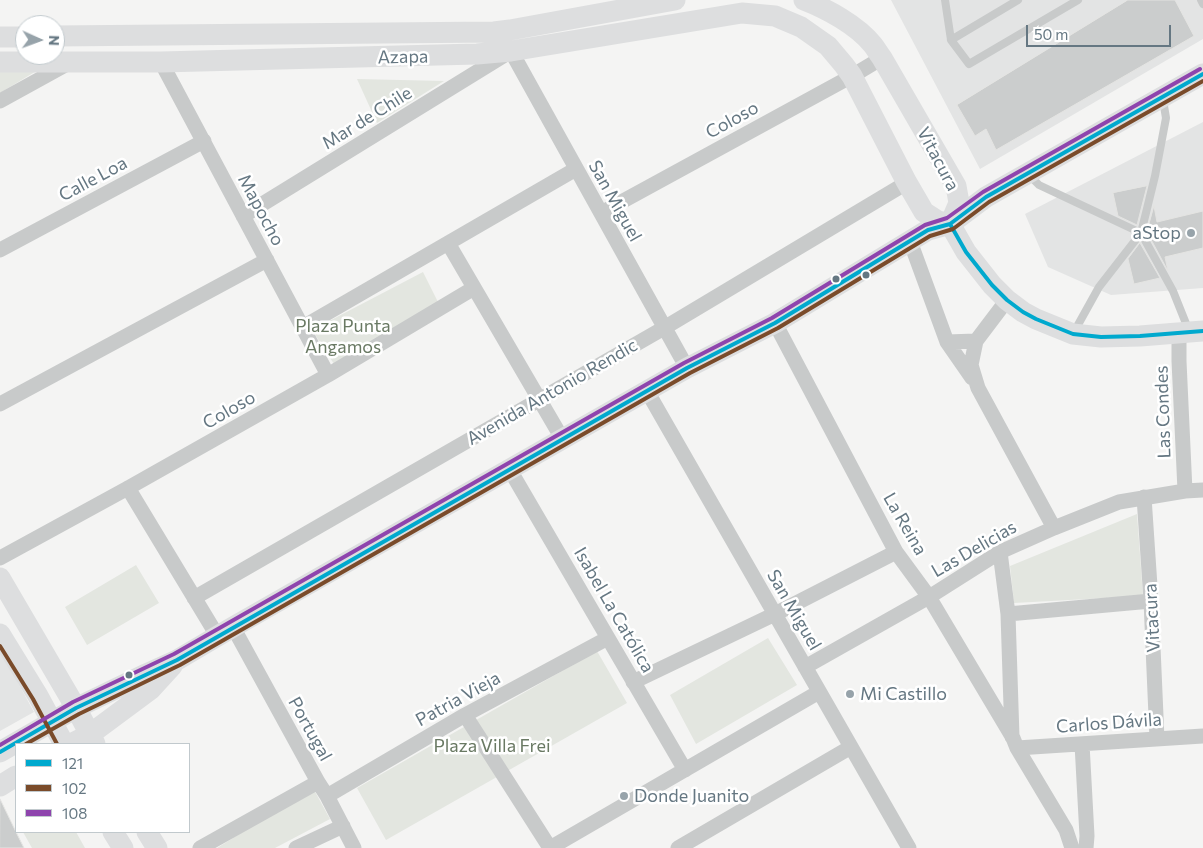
<!DOCTYPE html>
<meta charset="utf-8">
<style>
body{margin:0}
#map{position:relative;width:1203px;height:848px;overflow:hidden;background:#f4f4f3;font-family:Commissioner,sans-serif}
canvas{display:block}
.legend{position:absolute;left:15px;top:743px;width:175px;height:90px;box-sizing:border-box;background:#fff;border:1px solid #c1c9cd;margin:0;padding:6px 9px;list-style:none;font-size:15px;color:#657782}
.legend li{display:flex;align-items:center;gap:10px;height:25px}
.legend b{width:25px;border:1px solid #c1c9cd}
.north{position:absolute;left:15px;top:15px;width:50px;height:50px;box-sizing:border-box;background:#fff;border:1px solid #c1c9cd;border-radius:50%;rotate:92deg;font-size:14px;font-weight:700;line-height:20px;text-align:center;color:#657782}
.north::after{content:'';display:block;margin:auto;width:18px;height:22px;background:#97a3aa;clip-path:polygon(50% 0,100% 100%,50% 72%,0 100%)}
.scale{position:absolute;left:1026px;top:25px;width:145px;height:22px;box-sizing:border-box;border:2px solid #657782;border-top:0;padding-left:6px;font-size:15px;line-height:18px;white-space:nowrap;color:#657782;-webkit-text-stroke:4px #fff;paint-order:stroke}
</style>
<div id="map">
<canvas width="1203" height="848"></canvas>
<ul class="legend">
<li><b style="height:6px;background:#00a9ce"></b>121</li>
<li><b style="height:6px;background:#7a4b2a"></b>102</li>
<li><b style="height:6px;background:#8e44ad"></b>108</li>
</ul>
<div class="north">N</div>
<div class="scale">50 m</div>
</div>
<script>
const context = document.querySelector('canvas').getContext('2d');
context.lineJoin = 'round';
function fill(path, color) { context.fillStyle = color; context.fill(path, 'evenodd'); }
function strokePath(path, color, width, dash) { context.strokeStyle = color; context.lineWidth = width; context.lineCap = dash ? 'butt' : 'round'; context.setLineDash(dash || []); context.stroke(path); }
function drawText(font, color, halo, rows, align = 'center') {
  context.font = font + ' Commissioner,sans-serif'; context.lineWidth = 5; context.setLineDash([]); context.textBaseline = 'middle'; context.strokeStyle = halo; context.fillStyle = color; for (const [text, x, y, turn = 0] of rows) {
    context.save(); context.translate(x, y); context.rotate((+turn || 0) * Math.PI / 180); context.textAlign = isNaN(turn) ? turn : align; if (halo) context.strokeText(text, 0, 0); context.fillText(text, 0, 0); context.restore();
  }
}
fill(new Path2D(`
 M891 0H1203V39L980 169Z
 M1203 122V288L1111 295 1048 267 1025 214Z
 M0 650 34 712 0 731Z`), '#e3e4e4');
fill(new Path2D(`
 M0 70H38L0 93Z
 M357 79 444 81 377 123Z
 M423 272 438 302 334 364 312 330Z
 M1137 514 1143 596 1014 603 1010 566Z
 M136 565 159 603 87 645 65 607Z
 M768 638 797 685 696 744 670 695Z
 M597 651 627 703 386 840 357 788Z
 M313 788 330 819 275 848H217Z
 M23 832H76L85 848H32Z`), '#e3e6e0');
const building = new Path2D(`
 M1128 0H1175L1194 36 996 150 986 129 975 136 957 105Z
 M1147 186 1137 225 1118 216 1113 193Z
 M1154 206 1157 222 1203 211V248L1165 257 1168 271 1147 232Z
 M1140 243 1160 278 1134 284 1128 259Z
 M0 799 16 832 24 848H0Z`);
fill(building, '#cbcdcd');
strokePath(building, '#e4e4e2', 1);
strokePath(new Path2D(`
 M945 0 951 40 1018 0
 M1201 0 1203 4
 M951 40 969 64 1078 0
 M1029 175 1039 185 1141 233 1173 291 1189 331
 M1074 332 1099 287 1141 233 1155 176 1166 118 1163 100`), '#c8caca', 8);
strokePath(new Path2D(`
 M161 62 328 375
 M0 101 69 63
 M601 213 852 76 882 58
 M243 216 511 51 687 368
 M910 241 947 342 972 378
 M448 243 563 440
 M0 250 204 141
 M1007 300 976 341 971 365 978 388 1054 528
 M775 323 896 552 929 597 1013 738 1017 748 1066 830 1072 848
 M303 327 576 169
 M1179 332V361L1185 491
 M947 342 976 341
 M647 391 909 848
 M0 404 267 260
 M510 470 685 770
 M128 488 218 637
 M1144 497 1151 601 1157 739
 M1000 552 1008 614 1012 737
 M0 558 128 488 328 375 474 288
 M194 598 664 328 903 185 906 181
 M1008 614 1151 601
 M233 627 318 782 327 796 354 848
 M805 667 929 597 1000 552 1054 528 1119 502 1185 491 1203 490
 M633 682 775 614 896 552
 M465 715 550 848
 M1082 744 1087 836 1086 848
 M1017 748 1203 736
 M327 796 465 715 608 638
 M200 848 318 782
 M296 848 343 826
 M550 848 819 692
 M678 848 851 747`), '#c8caca', 15);
strokePath(new Path2D(`
 M804 0C827 9 857 25 873 45 876 49 879 54 882 58L956 186 959 203 950 224
 M55 36 494 32 510 30 675 0
 M0 37H25
 M0 62H161L477 54 511 51 742 13 775 16 801 27 828 46 844 65 852 76 906 181 924 212 938 221 950 224
 M950 224 966 252 992 285 1007 300 1023 312 1036 319 1073 334 1101 337 1140 336 1203 331
 M0 578 76 708 95 744
 M0 634 38 696 64 744
 M71 744 89 735 151 689 172 666
 M0 752 76 708 146 674 177 660 233 627 687 368 775 323 928 230 950 224 986 197 1203 74
 M0 786 16 776
 M113 832 123 848
 M147 832 157 848`), '#dddedf', 21);
strokePath(new Path2D(`
 M950 224 966 252 992 285 1007 300 1023 312 1036 319 1073 334 1101 337 1140 336 1203 331
 M0 752 76 708 177 660 687 368 775 323 928 230 950 224 986 197 1203 74`), '#00a9ce', 4);
strokePath(new Path2D(`
 M0 646 33 699 57 744
 M26 744 79 714 180 665 690 373 778 328 930 236 953 229 989 202 1203 81`), '#7a4b2a', 4);
strokePath(new Path2D(`
 M0 745 73 702 174 654 684 363 772 318 925 225 947 218 983 192 1200 69`), '#8e44ad', 4);
for (const [x, y, r, color] of [
 [1191,233,5,"#97a3aa"],
 [866,275,4.5,"#657782"],
 [836,279,4.5,"#657782"],
 [129,675,4.5,"#657782"],
 [850,694,5,"#97a3aa"],
 [624,796,5,"#97a3aa"]
]) { const dot = new Path2D(); dot.arc(x, y, r, 0, 2 * Math.PI); context.fillStyle = color; context.fill(dot); strokePath(dot, '#fff', 2); }
drawText('18px', '#657782', '#fff', [
 ["Azapa",403,57,-1],
 ["Mar de Chile",367,118,-32],
 ["Coloso",732,120,-29],
 ["Vitacura",938,159,62],
 ["Calle Loa",93,179,-28],
 ["San Miguel",615,201,61],
 ["Mapocho",261,210,62],
 ["Avenida Antonio Rendic",552,392,-30],
 ["Coloso",229,410,-30],
 ["Las Condes",1163,412,-92],
 ["La Reina",905,524,60],
 ["Las Delicias",974,549,-30],
 ["Isabel La Católica",614,610,60],
 ["San Miguel",794,610,60],
 ["Vitacura",1152,618,-93],
 ["Patria Vieja",458,699,-29],
 ["Carlos Dávila",1109,723,-4],
 ["Portugal",310,729,61]
]);
drawText('18px', '#657782', '#fff', [
 ["aStop",1181,233,"right"],
 ["Mi Castillo",860,694],
 ["Donde Juanito",634,796]
], 'left');
drawText('18px', '#697963', '#fff', [
 ["Plaza Punta",343,326],
 ["Angamos",343,347],
 ["Plaza Villa Frei",492,746]
]);
</script>
